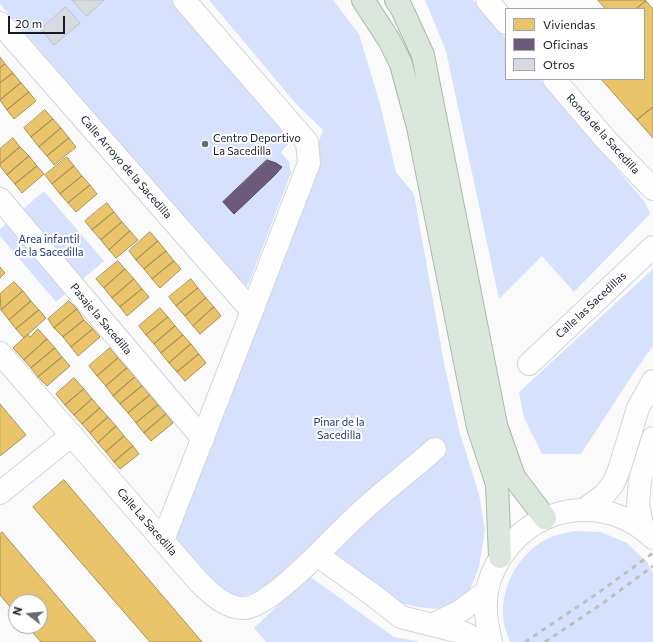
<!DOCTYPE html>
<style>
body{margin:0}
#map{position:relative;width:653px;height:642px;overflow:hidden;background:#fafafa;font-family:Commissioner,sans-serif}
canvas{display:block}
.legend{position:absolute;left:505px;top:8px;width:140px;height:72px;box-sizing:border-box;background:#fff;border:1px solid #a2a4a9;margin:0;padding:5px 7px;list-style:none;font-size:12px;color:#171c27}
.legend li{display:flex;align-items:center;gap:8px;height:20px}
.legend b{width:20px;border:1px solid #a2a4a9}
.north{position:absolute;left:8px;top:594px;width:40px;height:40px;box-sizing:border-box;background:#fff;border:1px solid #a2a4a9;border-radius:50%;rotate:286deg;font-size:11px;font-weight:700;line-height:16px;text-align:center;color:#171c27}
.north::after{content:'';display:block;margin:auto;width:14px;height:18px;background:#666a71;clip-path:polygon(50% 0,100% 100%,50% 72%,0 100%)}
.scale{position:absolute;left:8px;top:16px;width:57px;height:18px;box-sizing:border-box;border:2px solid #171c27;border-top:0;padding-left:5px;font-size:12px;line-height:14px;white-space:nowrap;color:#171c27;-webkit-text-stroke:3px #fff;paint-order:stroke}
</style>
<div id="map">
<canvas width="653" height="642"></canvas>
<ul class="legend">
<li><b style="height:11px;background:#e9c46a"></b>Viviendas</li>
<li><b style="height:11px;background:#6d597a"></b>Oficinas</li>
<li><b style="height:11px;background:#d7dae0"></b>Otros</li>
</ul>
<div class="north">N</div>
<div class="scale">20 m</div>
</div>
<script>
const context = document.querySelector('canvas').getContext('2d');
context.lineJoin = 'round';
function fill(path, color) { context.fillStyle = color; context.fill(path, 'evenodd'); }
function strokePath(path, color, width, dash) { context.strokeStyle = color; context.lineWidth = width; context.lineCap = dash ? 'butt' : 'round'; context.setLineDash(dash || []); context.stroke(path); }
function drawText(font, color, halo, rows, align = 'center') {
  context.font = font + ' Commissioner,sans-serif'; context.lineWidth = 4; context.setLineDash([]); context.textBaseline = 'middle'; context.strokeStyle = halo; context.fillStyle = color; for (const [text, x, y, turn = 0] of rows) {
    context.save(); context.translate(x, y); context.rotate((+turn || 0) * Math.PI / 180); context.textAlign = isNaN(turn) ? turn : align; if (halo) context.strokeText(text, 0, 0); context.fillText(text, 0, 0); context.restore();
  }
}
fill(new Path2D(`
 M0 0H173L292 140 281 152 289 162 291 173 249 283 244 289 197 233 0 4Z
 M209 0H333L359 34 380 104 396 172 414 194 445 368 460 434 479 494 485 530 479 567 469 592 454 603 437 609 417 607 401 603 386 590 318 543C303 555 256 599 238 596 222 594 188 552 175 539L323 130 297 105Z
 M425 0H473L506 39V79H540L645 202 650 214 574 292 542 256 499 299 446 51Z
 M44 191 104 261 56 302 0 236V229Z
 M653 269V346L635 371 581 454H542L524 418 519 392Z
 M574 531 601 532 627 543 647 562 653 573V642H510C508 636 505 630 504 624 498 591 517 554 547 539 555 535 565 533 574 531Z
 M309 576 394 637 421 642H266L254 628Z`), '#d6e1fd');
const homes = new Path2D(`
 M598 0H645L646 1 636 9H606Z
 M646 1 653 9V107L637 120 601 79H644V9H636Z
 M0 57 5 64 0 68Z
 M5 64 13 73 0 83V68Z
 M13 73 21 83 0 100V83Z
 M21 83 29 92 7 110 0 100Z
 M29 92 36 101 14 119 7 110Z
 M653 107V138L637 120Z
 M45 110 53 119 31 137 24 128Z
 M53 119 61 128 39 147 31 137Z
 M61 128 69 138 47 156 39 147Z
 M13 138 20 147 0 164V149Z
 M69 138 76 147 54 165 47 156Z
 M20 147 29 156 7 175 0 166V164Z
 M29 156 37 166 15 184 7 175Z
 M67 157 74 166 52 184 45 175Z
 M37 166 44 174 22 193 15 184Z
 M74 166 82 176 60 194 52 184Z
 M82 176 90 185 68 203 60 194Z
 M90 185 97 194 76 212 68 203Z
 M107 203 114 212 92 230 85 221Z
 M114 212 122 222 101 240 92 230Z
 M122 222 130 231 109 250 101 240Z
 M130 231 138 240 116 258 109 250Z
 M150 232 158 241 136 260 129 251Z
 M158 241 166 251 144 269 136 260Z
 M166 251 174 261 152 279 144 269Z
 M118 261 125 269 104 288 96 279Z
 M174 261 181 269 160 288 152 279Z
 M0 267 5 273 0 278Z
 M125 269 134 279 112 298 104 288Z
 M134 279 142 289 120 307 112 298Z
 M191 279 198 288 176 306 169 297Z
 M14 282 23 291 1 310 0 294Z
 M198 288 206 298 185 316 176 306Z
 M142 289 149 297 127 316 120 307Z
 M23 291 31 301 9 320 1 310Z
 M206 298 214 307 193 326 185 316Z
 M31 301 39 310 16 329 9 320Z
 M69 301 77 309 54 328 48 319Z
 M214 307 221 316 200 334 193 326Z
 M160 308 168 317 146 335 139 326Z
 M77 309 84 320 63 337 54 328Z
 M39 310 46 318 24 338 16 329Z
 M168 317 175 326 154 344 146 335Z
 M84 320 93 329 71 347 63 337Z
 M175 326 183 335 161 353 154 344Z
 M38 329 47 339 24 360 13 348 28 334 30 337Z
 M93 329 100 337 78 356 71 347Z
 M183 335 191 344 169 363 161 353Z
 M47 339 55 348 31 368 24 360Z
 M191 344 199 354 177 372 169 363Z
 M55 348 62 357 38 377 31 368Z
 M110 348 118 358 97 376 89 366Z
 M199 354 206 363 185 381 177 372Z
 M62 357 70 366 47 386 38 377Z
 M118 358 127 368 106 386 97 376Z
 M127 368 135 377 113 396 106 386Z
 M135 377 142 386 120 404 113 396Z
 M74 378 84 389 65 405 56 394Z
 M142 386 150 395 128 413 120 404Z
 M84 389 92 399 74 415 65 405Z
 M150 395 158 405 136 423 128 413Z
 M92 399 100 408 82 424 74 415Z
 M0 404 26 435 0 456Z
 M158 405 166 414 144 433 136 423Z
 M100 408 108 417 90 433 82 424Z
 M166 414 173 423 151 441 144 433Z
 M108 417 116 426 98 443 90 433Z
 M116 426 124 436 106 452 98 443Z
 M124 436 133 446 114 462 106 452Z
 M133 446 139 454 120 469 114 462Z
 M64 480 202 642H150L33 507Z
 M2 532 96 642H41L27 626H40V602H16V614L0 595V534Z`);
fill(homes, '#e9c46a');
strokePath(homes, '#aa9256', 1);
const offices = new Path2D(`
 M267 160 276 163 282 167 275 175 234 214 223 202Z`);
fill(offices, '#6d597a');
strokePath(offices, '#534761', 1);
const building = new Path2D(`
 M72 0H104L87 16Z
 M66 7 80 23 54 45 41 29Z`);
fill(building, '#d7dae0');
strokePath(building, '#bec1c6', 1);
const minor = new Path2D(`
 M184 0 307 142 309 163 252 311
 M487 0 506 23
 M0 23 252 311 163 540
 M554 79 607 141 653 189
 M0 199 203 439
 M0 353 199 582C211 594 227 609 245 608 274 605 339 531 363 510 386 489 411 470 435 449
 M529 364 653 247
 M0 493 72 435
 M585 509 604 495 613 484 619 470 638 408 653 381
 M643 528 638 505 640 480 653 438
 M317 555 373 595 401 617 464 633 482 642
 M432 625 459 612 487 591
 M491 642C487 625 484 609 487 591 490 573 499 558 510 545 547 501 612 498 653 538`);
const highway = new Path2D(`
 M363 0 389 40 401 64 418 127 478 427 497 484 500 557
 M396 0 401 7 423 55 496 425 514 477 545 518`);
strokePath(minor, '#d1d4d9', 24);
strokePath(highway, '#abb8ae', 24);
strokePath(minor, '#fefefe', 22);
strokePath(highway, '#dbe6dc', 22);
strokePath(new Path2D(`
 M525 642 598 593 653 553
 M545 642 603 603 653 566`), '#bebebf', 3, [5, 5]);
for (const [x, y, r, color] of [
 [205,144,4,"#666a71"]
]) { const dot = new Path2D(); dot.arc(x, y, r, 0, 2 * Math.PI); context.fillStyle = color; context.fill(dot); strokePath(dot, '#fff', 1.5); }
drawText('11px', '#171c27', '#fff', [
 ["Ronda de la Sacedilla",603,134,48],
 ["Calle Arroyo de la Sacedilla",126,167,49],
 ["Calle las Sacedillas",591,305,-43],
 ["Pasaje la Sacedilla",101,319,50],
 ["Calle La Sacedilla",147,522,49]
]);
drawText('11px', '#171c27', '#fff', [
 ["Centro Deportivo",213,138],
 ["La Sacedilla",213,151]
], 'left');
drawText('11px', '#223678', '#fff', [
 ["Area infantil",49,239],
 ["de la Sacedilla",49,252],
 ["Pinar de la",339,422],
 ["Sacedilla",339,435]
]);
</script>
